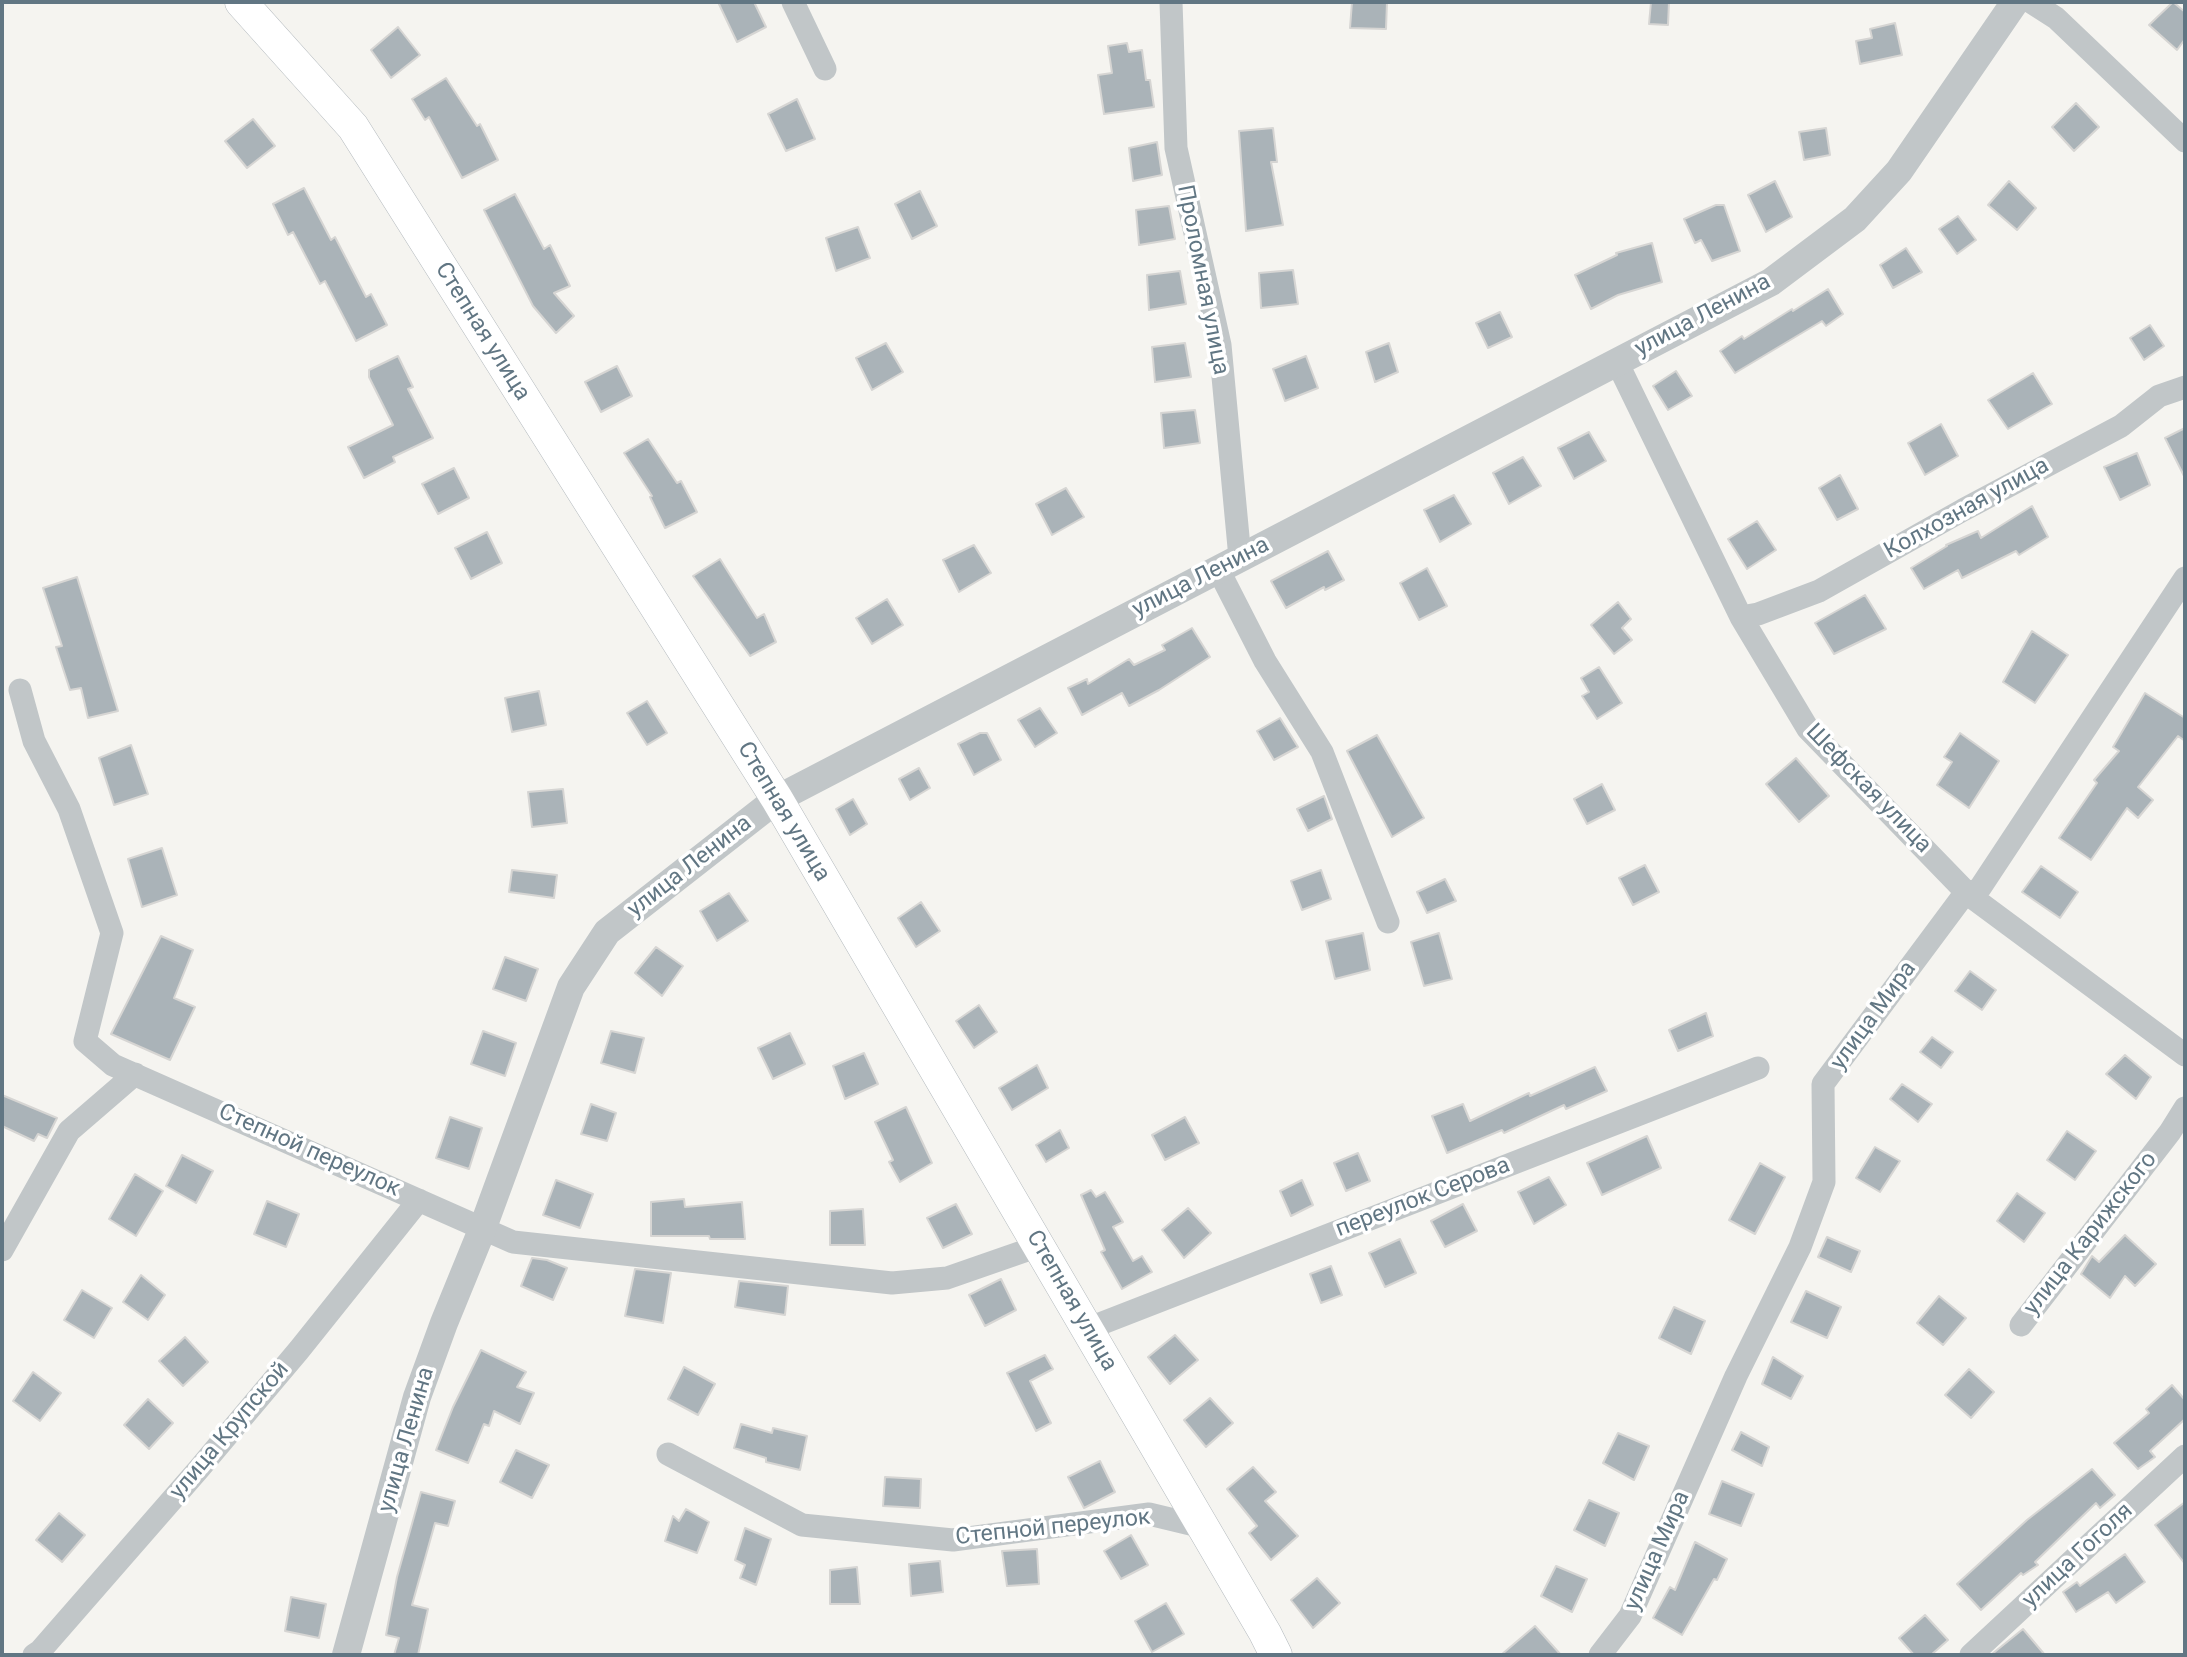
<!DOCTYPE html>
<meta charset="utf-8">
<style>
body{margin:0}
#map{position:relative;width:2187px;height:1657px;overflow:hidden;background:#f5f4f0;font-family:Roboto,sans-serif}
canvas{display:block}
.frame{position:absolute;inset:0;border:4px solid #617683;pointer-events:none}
</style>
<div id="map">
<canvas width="2187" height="1657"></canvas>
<div class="frame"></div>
</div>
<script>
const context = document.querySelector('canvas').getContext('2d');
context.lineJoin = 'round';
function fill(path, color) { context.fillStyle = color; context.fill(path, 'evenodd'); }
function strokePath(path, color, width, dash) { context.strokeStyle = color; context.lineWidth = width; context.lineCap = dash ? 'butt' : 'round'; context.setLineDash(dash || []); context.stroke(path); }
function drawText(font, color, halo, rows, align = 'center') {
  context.font = font + ' Roboto,sans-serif'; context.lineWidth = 7; context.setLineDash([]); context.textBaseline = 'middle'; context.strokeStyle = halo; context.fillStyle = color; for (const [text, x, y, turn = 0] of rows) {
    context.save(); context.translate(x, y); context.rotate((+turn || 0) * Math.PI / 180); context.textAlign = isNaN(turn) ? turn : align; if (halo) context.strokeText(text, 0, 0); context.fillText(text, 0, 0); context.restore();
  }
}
const building = new Path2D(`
 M718 2H754L766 27 737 42Z
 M1352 2H1387L1386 29 1350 28Z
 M1651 2H1669L1668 25 1649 24Z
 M2173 2 2185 12V39L2177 50 2149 25Z
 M1895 23 1902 55 1860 64 1856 41 1872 38 1870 29Z
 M398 27 420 55 391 78 371 50Z
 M1127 43 1129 52 1142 50 1146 80H1150L1154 107 1104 114 1098 75 1112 73 1108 46Z
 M446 78 477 126 480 124 498 160 462 178 429 117 425 120 412 99Z
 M797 99 815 139 786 151 768 114Z
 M2076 103 2099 127 2074 151 2052 127Z
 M253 119 275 146 247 168 225 141Z
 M1273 128 1277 162H1271L1283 225 1246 231 1239 131Z
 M1826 128 1830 155 1804 160 1799 132Z
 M1157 142 1162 175 1133 181 1129 148Z
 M1775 181 1792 217 1766 232 1748 195Z
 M2009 181 2036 208 2017 230 1988 205Z
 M304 188 331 240 335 237 366 297 371 294 387 325 356 341 325 281 320 284 293 232 288 235 273 204Z
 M920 191 937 226 912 239 895 204Z
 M515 194 544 249 550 245 570 286 554 293 574 316 556 333 533 306 484 210Z
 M1716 205H1724L1740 251 1712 261 1701 240 1695 243 1684 219Z
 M1169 206 1175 239 1139 245 1136 210Z
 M1958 216 1976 240 1957 254 1939 229Z
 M858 227 870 258 836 271 826 238Z
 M1652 243 1662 282 1618 295 1591 309 1575 275 1617 255 1616 253Z
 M1906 248 1922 272 1893 288 1880 265Z
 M1293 270 1298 304 1261 308 1259 273Z
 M1180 271 1186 304 1149 310 1147 275Z
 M1828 289 1843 314 1826 326 1822 321 1735 373 1720 351 1742 336 1744 339 1792 309 1793 311Z
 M1500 312 1512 337 1488 348 1476 323Z
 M2150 325 2164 346 2144 360 2130 338Z
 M886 343 903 372 872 390 856 358Z
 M1185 343 1191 377 1155 382 1152 347Z
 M1389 343 1398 372 1375 382 1366 352Z
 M398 356 413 387 408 389 433 438 393 457 395 462 364 478 348 447 393 425 369 377V370Z
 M1306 356 1318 388 1285 401 1273 369Z
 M617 366 632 396 601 412 585 382Z
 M1676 371 1692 396 1668 410 1653 386Z
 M2033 373 2052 404 2008 429 1988 400Z
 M1195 410 1200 443 1164 448 1161 413Z
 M1941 424 1958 456 1925 475 1908 443Z
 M2185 428V478L2165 438Z
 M1589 432 1606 461 1574 479 1558 448Z
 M648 439 677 483 681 481 697 512 665 528 650 497 652 496 624 453Z
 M2137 453 2150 485 2120 500 2104 467Z
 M1523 457 1541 486 1509 504 1493 473Z
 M454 468 469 498 438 514 422 484Z
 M1840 475 1858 509 1837 520 1819 488Z
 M1066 488 1084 517 1052 535 1036 504Z
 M1454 495 1471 524 1440 542 1424 510Z
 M2032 506 2048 537 2019 555 2016 551 1962 578 1958 570 1924 589 1911 568 1947 546 1946 545 1978 531 1981 538Z
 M1757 521 1776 550 1747 569 1728 539Z
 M487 532 502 563 471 579 455 548Z
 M974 545 991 573 959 592 943 560Z
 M1328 551 1344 580 1325 590 1324 587 1286 608 1271 581Z
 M720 559 757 618 764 614 776 642 750 656 693 576Z
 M1427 568 1447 606 1419 620 1400 583Z
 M77 577 118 711 88 718 81 688 70 690 56 647 62 646 43 588Z
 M1865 595 1886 629 1834 654 1815 623Z
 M887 599 903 625 872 644 856 618Z
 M1618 602 1631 619 1622 628 1632 640 1614 654 1591 625Z
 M1192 628 1210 657 1159 690 1129 706 1122 693 1082 715 1068 688 1087 679 1088 684 1129 659 1134 665 1165 650 1162 645Z
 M2032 631 2068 655 2035 703 2003 682Z
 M1599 667 1622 703 1597 719 1582 696 1589 692 1581 678Z
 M539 691 546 725 512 732 505 698Z
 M2145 693 2185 718V741L2178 736 2138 787 2153 800 2138 818 2127 808 2091 860 2059 838 2097 783 2094 780 2119 751 2113 747Z
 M647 701 667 733 647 745 627 713Z
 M1040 708 1057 733 1035 747 1018 720Z
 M1280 718 1298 747 1274 760 1257 731Z
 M980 733H987L1001 760 974 775 958 744Z
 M1960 733 1999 761 1969 808 1937 785 1952 762 1944 757Z
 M1377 735 1424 818 1392 837 1347 751Z
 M131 745 148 794 114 805 99 758Z
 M1796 758 1829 796 1799 822 1766 784Z
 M919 768 930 788 910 800 899 779Z
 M1602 784 1615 810 1587 824 1574 799Z
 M563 789 567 823 532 827 528 792Z
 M1324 796 1332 819 1308 831 1297 809Z
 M853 799 867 824 850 835 836 809Z
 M162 848 177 895 142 907 128 859Z
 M1645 865 1659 892 1633 905 1619 878Z
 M2041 866 2078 892 2060 918 2022 892Z
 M512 870 557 875 554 898 509 892Z
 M1321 870 1331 899 1302 910 1291 881Z
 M1445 879 1456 901 1427 913 1417 892Z
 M729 893 748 921 717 941 700 911Z
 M921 902 940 931 916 947 898 918Z
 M1363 933 1370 970 1335 979 1326 941Z
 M1439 933 1452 979 1424 986 1411 942Z
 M161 936 193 950 174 998 195 1007 170 1060 111 1034Z
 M656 947 683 966 662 996 635 973Z
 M505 957 538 969 526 1001 493 989Z
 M1970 971 1996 990 1982 1010 1955 991Z
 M979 1005 997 1032 974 1048 956 1021Z
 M1706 1013 1713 1036 1678 1051 1669 1030Z
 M483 1031 516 1043 505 1076 471 1064Z
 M611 1031 644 1038 635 1073 601 1063Z
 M790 1033 805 1064 773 1079 758 1048Z
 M1932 1037 1953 1052 1941 1068 1920 1052Z
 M864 1053 878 1084 845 1099 833 1066Z
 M2125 1055 2151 1077 2136 1099 2106 1074Z
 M1037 1065 1048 1088 1012 1110 999 1088Z
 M1595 1067 1607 1091 1566 1109 1564 1105 1504 1133 1502 1130 1447 1153 1432 1116 1463 1104 1470 1121 1529 1093 1530 1096Z
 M1902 1084 1932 1104 1918 1122 1890 1099Z
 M2 1095 57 1118 47 1138 38 1134 34 1141 2 1126Z
 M591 1104 616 1113 607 1141 581 1134Z
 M906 1107 932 1163 900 1182 889 1162 893 1160 875 1122Z
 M450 1117 482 1128 469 1169 436 1158Z
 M1185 1117 1199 1143 1165 1160 1152 1135Z
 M1060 1130 1069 1148 1046 1162 1036 1145Z
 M2067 1131 2096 1151 2075 1180 2047 1160Z
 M1647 1136 1661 1168 1602 1195 1587 1163Z
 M1875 1147 1900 1161 1880 1192 1856 1178Z
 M1358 1153 1370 1181 1346 1191 1334 1163Z
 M182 1155 213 1171 196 1203 166 1186Z
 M1760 1163 1785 1177 1755 1234 1729 1220Z
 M135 1174 163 1191 136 1236 109 1219Z
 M1549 1177 1566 1205 1534 1224 1518 1192Z
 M556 1180 593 1194 580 1228 543 1215Z
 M1302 1180 1313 1205 1291 1216 1280 1191Z
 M1091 1190 1096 1197 1105 1192 1123 1222 1113 1227 1133 1261 1142 1256 1152 1272 1122 1289 1101 1252 1105 1250 1081 1195Z
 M2017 1193 2045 1213 2024 1242 1997 1221Z
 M684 1199 685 1207 742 1202 745 1239H710L709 1236H651V1202Z
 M267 1201 299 1214 286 1247 254 1234Z
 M956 1204 972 1234 943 1248 927 1218Z
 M1463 1204 1477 1231 1445 1247 1431 1221Z
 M1188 1208 1211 1233 1184 1258 1162 1230Z
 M863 1209 865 1245H830V1211Z
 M2125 1235 2156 1264 2135 1286 2125 1276 2110 1298 2081 1274 2092 1256 2099 1262Z
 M1827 1237 1860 1251 1851 1272 1818 1257Z
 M1400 1239 1416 1273 1385 1287 1369 1253Z
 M532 1258 547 1260 567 1268 553 1300 521 1286Z
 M1331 1266 1342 1295 1321 1303 1310 1274Z
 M635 1269 671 1273 663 1323 625 1316Z
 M141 1275 165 1295 148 1320 123 1302Z
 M1001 1279 1016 1310 985 1326 969 1295Z
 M739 1281 788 1286 785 1315 735 1307Z
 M82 1290 112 1308 94 1338 64 1320Z
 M1806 1291 1841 1307 1827 1338 1791 1322Z
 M1939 1296 1966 1318 1943 1345 1917 1323Z
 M1674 1307 1705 1321 1691 1354 1659 1338Z
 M1175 1335 1198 1360 1170 1384 1148 1357Z
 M185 1337 208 1362 183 1386 159 1361Z
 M481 1350 526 1372 517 1387 534 1393 520 1424 494 1411 489 1426 484 1424 468 1463 436 1450 453 1407Z
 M1045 1355 1053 1369 1030 1381 1051 1423 1036 1431 1007 1373Z
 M1773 1357 1803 1376 1791 1399 1762 1384Z
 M684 1367 715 1384 698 1415 668 1399Z
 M1969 1369 1994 1392 1971 1418 1945 1395Z
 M33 1372 61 1393 40 1421 13 1401Z
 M2172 1385 2185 1400V1419L2150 1451 2155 1457 2138 1469 2114 1443 2149 1413 2146 1409Z
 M1210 1398 1233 1423 1206 1447 1184 1420Z
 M148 1399 173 1423 149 1449 124 1425Z
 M741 1424 772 1433 773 1428 807 1436 800 1470 766 1462V1458L734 1448Z
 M1741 1432 1769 1447 1762 1466 1732 1450Z
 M1618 1433 1649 1446 1634 1480 1603 1463Z
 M516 1450 549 1465 532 1498 500 1482Z
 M1100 1461 1115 1492 1084 1508 1068 1477Z
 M1253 1467 1276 1492 1265 1501 1298 1536 1271 1560 1249 1533 1257 1526 1227 1489Z
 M2092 1469 2115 1495 2100 1508 2096 1503 2035 1562 2038 1565 2023 1575 2021 1573 1981 1610 1957 1584 2027 1520Z
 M885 1477 921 1479 920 1508 883 1506Z
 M1722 1481 1754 1494 1741 1526 1709 1514Z
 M421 1492 455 1501 448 1526 435 1523 412 1605 428 1609 418 1655H394L399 1638 386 1635 397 1577Z
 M1589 1500 1619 1513 1605 1546 1574 1530Z
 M2185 1502V1564L2155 1525Z
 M686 1509 709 1522 697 1553 665 1541 673 1516 679 1521Z
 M59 1513 85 1535 62 1562 36 1540Z
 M745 1528 771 1539 756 1585 740 1578 745 1565 735 1560Z
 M1131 1535 1148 1565 1121 1579 1104 1551Z
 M1695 1542 1727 1559 1717 1580 1714 1579 1682 1635 1653 1618 1670 1587 1675 1590Z
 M1037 1549 1039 1584 1007 1586 1002 1551Z
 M2125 1554 2145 1582 2116 1603 2108 1592 2076 1612 2063 1592 2077 1582 2080 1586Z
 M940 1561 943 1592 911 1596 909 1564Z
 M1556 1566 1587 1579 1572 1612 1541 1596Z
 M857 1567 860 1604H830V1570Z
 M1317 1578 1340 1603 1313 1628 1291 1600Z
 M291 1597 326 1604 319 1638 285 1631Z
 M1166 1603 1184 1634 1152 1652 1135 1621Z
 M1925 1615 1948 1640 1931 1655H1914L1899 1638Z
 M1535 1626 1561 1655H1501Z
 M2023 1629 2045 1655H1991L1997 1650Z`);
fill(building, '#aab3b8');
strokePath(building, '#d6d5d3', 2);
const secondary = new Path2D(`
 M241 2 353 127 777 799 1265 1633 1276 1655`);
strokePath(secondary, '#b3b9bd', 33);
strokePath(new Path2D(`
 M793 2 825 69
 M1171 2 1176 148 1220 345 1240 558
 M2031 2 2056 18 2185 141
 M1617 362 1741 617 1808 729 1969 895 2185 1055
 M1218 569 1265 661 1322 752 1388 922
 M1741 617 1758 614 1819 591 1963 510 2121 426 2159 396 2185 387
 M20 690 34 741 69 809 112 933 85 1041 113 1065 513 1242 892 1283 947 1278 1039 1246
 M2 1250 69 1131 135 1074
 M2021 1325 2170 1132 2185 1108
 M1087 1329 1758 1068
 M668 1454 802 1525 953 1540 1149 1514 1203 1527
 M34 1655 40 1651 198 1470 299 1350 419 1200
 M1600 1655 1630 1616 1736 1376 1800 1247 1824 1182 1823 1084 1960 900 1980 888 2185 578
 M1971 1655 2185 1456`), '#c1c6c8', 23);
strokePath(new Path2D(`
 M346 1655 417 1397 444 1323 482 1230 571 987 607 932 777 799 1771 282 1855 219 1899 171 2015 2`), '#c1c6c8', 28);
strokePath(secondary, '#fff', 32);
drawText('23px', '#617683', '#fff', [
 ["Проломная улица",1202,280,79],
 ["улица Ленина",1703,316,-28],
 ["Степная улица",482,332,58],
 ["Колхозная улица",1967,509,-29],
 ["улица Ленина",1201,578,-27],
 ["Шефская улица",1868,789,46],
 ["Степная улица",783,812,59],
 ["улица Ленина",690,867,-38],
 ["улица Мира",1874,1016,-54],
 ["Степной переулок",309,1151,24],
 ["переулок Серова",1423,1198,-21],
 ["улица Карижского",2091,1234,-52],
 ["Степная улица",1071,1301,60],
 ["улица Крупской",230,1431,-50],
 ["улица Ленина",407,1440,-74],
 ["Степной переулок",1053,1528,-6],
 ["улица Мира",1658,1551,-66],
 ["улица Гоголя",2078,1556,-43]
]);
</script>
